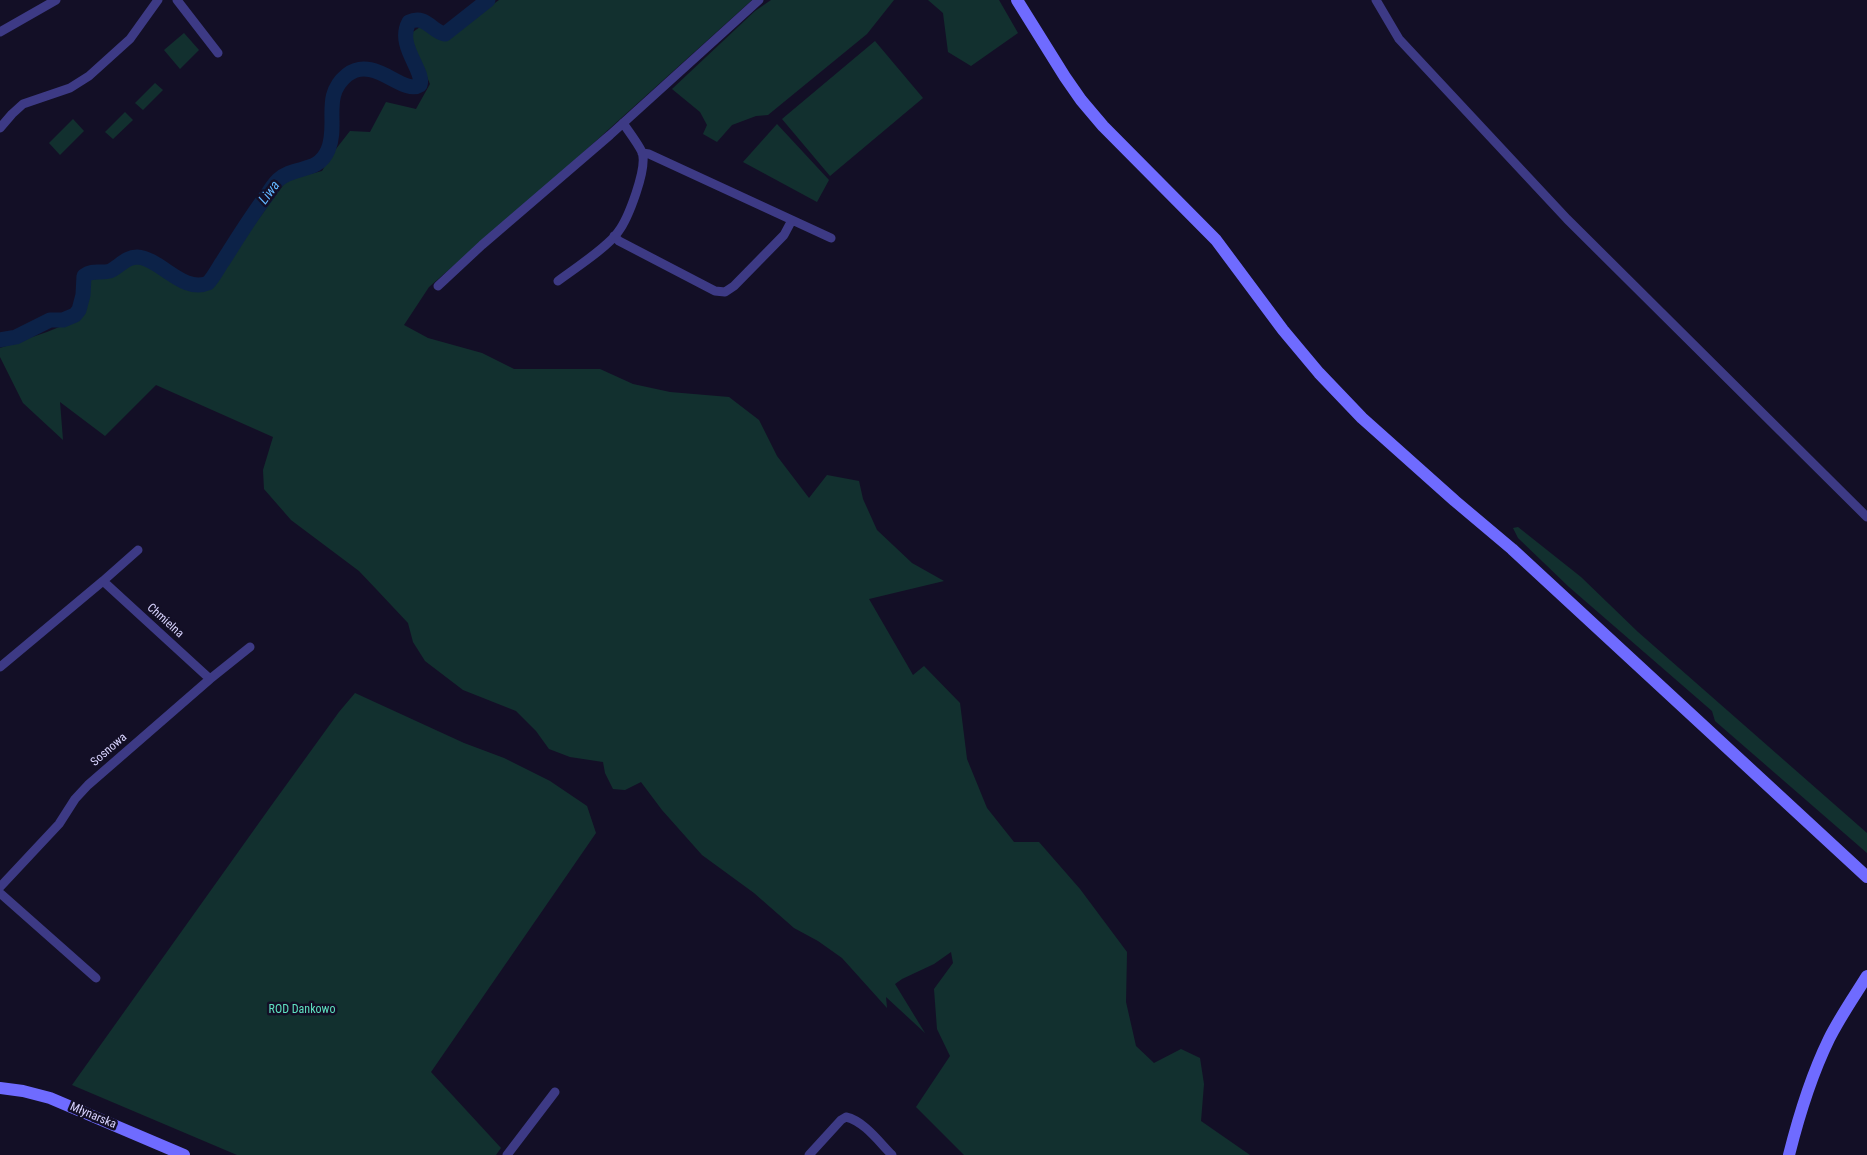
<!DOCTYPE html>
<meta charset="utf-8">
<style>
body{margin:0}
canvas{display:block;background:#130f26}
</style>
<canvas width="1867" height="1155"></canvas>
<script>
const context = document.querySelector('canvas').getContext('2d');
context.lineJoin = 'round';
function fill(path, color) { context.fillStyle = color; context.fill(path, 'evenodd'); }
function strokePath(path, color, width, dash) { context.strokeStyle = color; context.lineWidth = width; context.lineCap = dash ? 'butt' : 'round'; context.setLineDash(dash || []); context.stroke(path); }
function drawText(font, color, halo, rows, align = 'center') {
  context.font = font + ' "Roboto Condensed",sans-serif'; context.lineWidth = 5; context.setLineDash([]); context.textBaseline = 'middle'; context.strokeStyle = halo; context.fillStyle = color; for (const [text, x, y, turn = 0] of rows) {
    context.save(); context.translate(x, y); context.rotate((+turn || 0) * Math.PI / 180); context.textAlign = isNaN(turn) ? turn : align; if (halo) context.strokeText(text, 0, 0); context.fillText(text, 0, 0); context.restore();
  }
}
fill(new Path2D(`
 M499 0H752L557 176 429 287 404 325 428 338 482 353 514 369H600L633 384 670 392 729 397 759 420 777 456 809 498 827 475 859 481 863 499 877 530 912 563 944 581 869 599 913 675 924 666 960 703 967 759 987 808 1014 842H1039L1080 889 1127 952 1126 1002 1136 1046 1154 1063 1181 1049 1200 1058 1204 1084 1201 1121 1250 1155H964L916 1107 950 1056 937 1029 934 989 953 963 951 952 934 964 902 979 895 984 925 1033 886 997 887 1008 842 958 818 941 794 928 754 893 702 855 662 810 641 782 625 790 613 789 605 773 603 762 570 757 549 749 536 731 516 711 463 690 425 661 413 642 408 623 377 590 359 571 291 520 264 489 263 470 273 437 156 385 105 436 60 402 63 440 23 403 0 357V348L47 332 79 319 88 278 114 274 130 263 147 265 179 285 203 289 220 272 287 180 322 171 332 154 350 131 370 132 386 102 416 109 430 84 420 60 413 48V32L420 27 440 40 470 21Z
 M771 0H894L867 34 768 115 756 116 732 125 717 142 703 134 707 125 700 112 672 89 755 11Z
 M928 0H999L1018 33 971 66 948 52 943 13Z
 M184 33 199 50 180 69 164 50Z
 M875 41 923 98 830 176 782 119Z
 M155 83 163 90 143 110 135 103Z
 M125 112 133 120 113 139 105 132Z
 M73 119 84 131 60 155 49 143Z
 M777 124 829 180 817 202 743 162Z
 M1518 527 1581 577 1638 632 1867 833V853L1715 721 1712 711 1569 587 1518 538 1513 528Z
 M355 693 464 743 504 758 550 781 587 806 596 833 431 1072 501 1148 496 1155H237L72 1085 271 806 339 712Z`), '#12302f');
strokePath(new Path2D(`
 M0 340 16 337 50 320H63L75 315 79 310 83 295 84 276C93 269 101 274 110 271 119 267 126 257 137 257 160 258 183 294 208 283 214 277 218 268 223 261 237 239 251 216 267 195 270 190 274 184 278 180 294 165 318 174 328 150 339 124 321 96 347 75 374 54 403 96 420 85 425 70 396 46 409 22 426 14 432 32 445 34L488 0`), '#0c2248', 15);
strokePath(new Path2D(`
 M177 0 218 53
 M1376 0 1399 39 1567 219 1867 517
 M0 32 56 0
 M0 128 12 114 23 104 70 88 89 76 130 39 158 0
 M642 153 649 154 831 238
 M614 236 619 241 715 291 725 292 734 286 784 235 792 220
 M558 281C574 269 608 247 618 232 628 219 648 168 642 152 637 142 629 132 623 123
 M438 286 482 245 610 135 759 0
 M103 581 138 550
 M0 667 103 581 210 679
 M0 887 59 824 75 799 88 785 210 679 250 647
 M0 893 96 978
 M507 1155 555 1092
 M809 1155 841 1120 846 1117C864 1121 879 1142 892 1155`), '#3d3a85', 9);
strokePath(new Path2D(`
 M1017 0 1065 77 1081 100 1103 126 1216 240 1283 330 1319 373 1362 418 1455 501 1512 549 1867 877
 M0 1088 23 1091 50 1098 184 1155
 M1789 1155C1799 1115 1811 1076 1829 1039 1840 1017 1854 997 1867 976`), '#6f6bff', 12);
drawText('12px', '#d9d4ff', '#130f26', [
 ["Chmielna",165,621,42],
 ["Sosnowa",109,750,-41],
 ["Młynarska",93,1116,23]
]);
drawText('12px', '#5fe0c0', '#130f26', [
 ["ROD Dankowo",302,1010]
]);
drawText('italic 14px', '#62b6ff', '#130f26', [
 ["Liwa",270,193,-53]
]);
</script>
